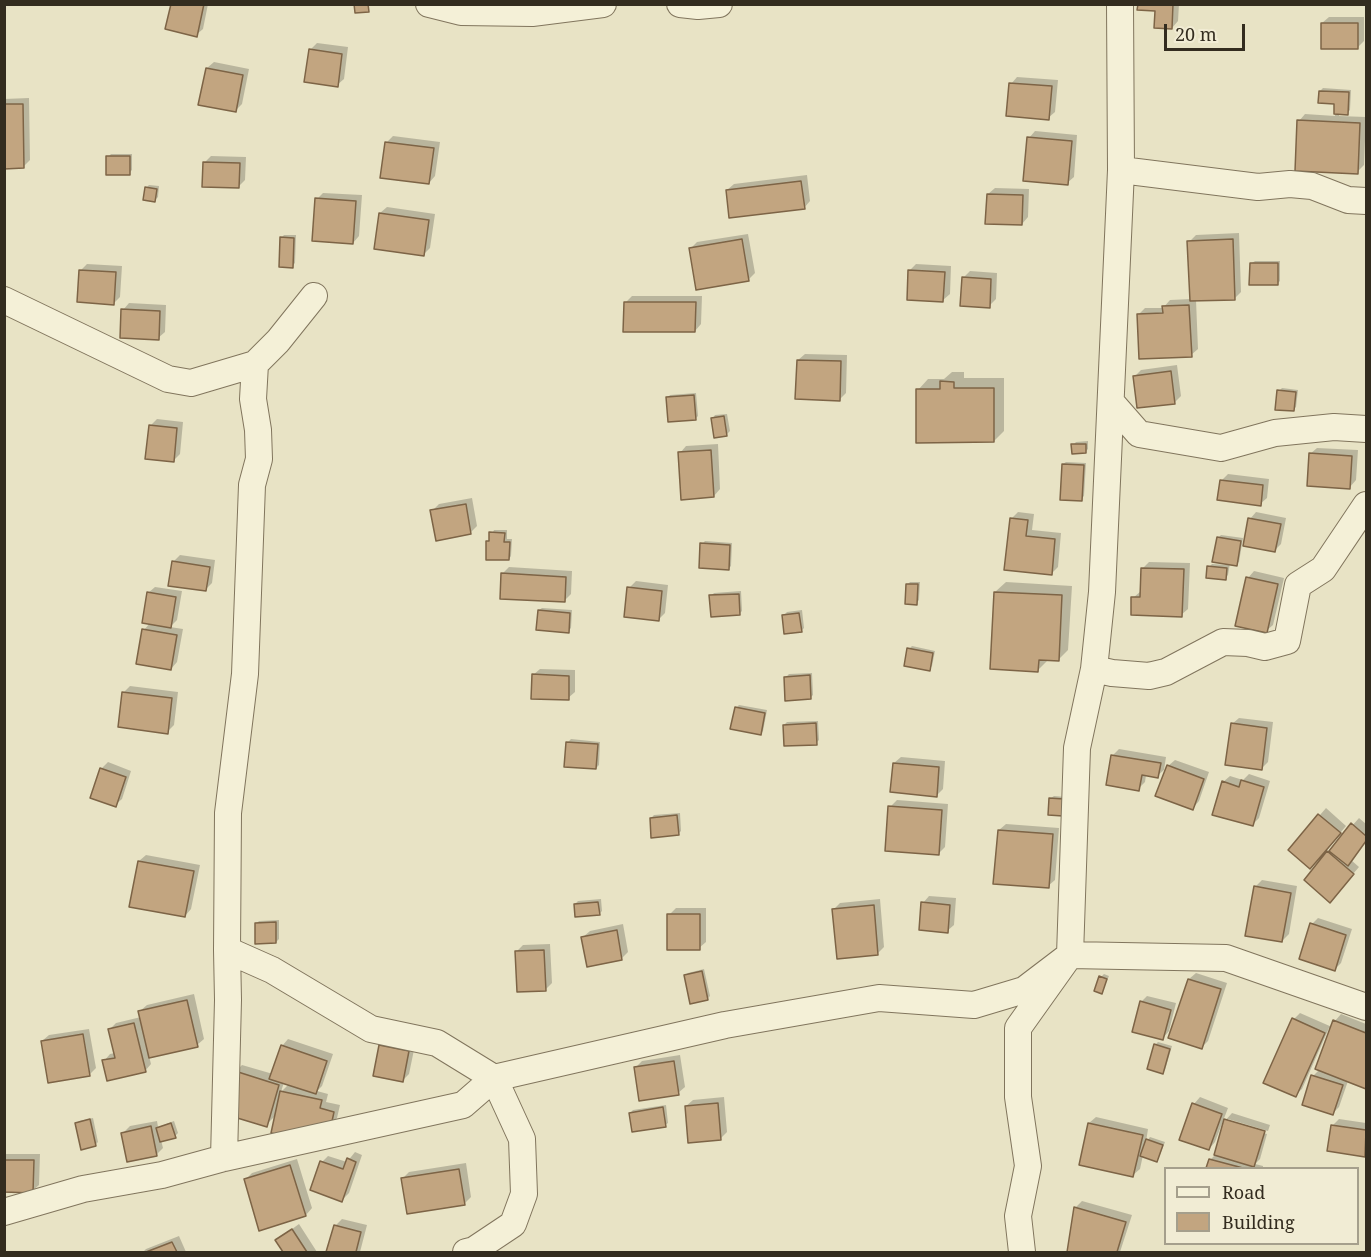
<!DOCTYPE html>
<style>
body{margin:0}
#map{position:relative;width:1371px;height:1257px;overflow:hidden;background:#e8e3c5;font-family:"Noto Serif",serif}
canvas{display:block}
.frame{position:absolute;inset:0;border:6px solid #332c1f;pointer-events:none}
.legend{position:absolute;left:1164px;top:1167px;width:195px;height:78px;box-sizing:border-box;background:#f1ecd4;border:2px solid #a59f8c;margin:0;padding:8px 10px;list-style:none;font-size:18px;color:#332c1f}
.legend li{display:flex;align-items:center;gap:12px;height:30px}
.legend b{width:30px;border:2px solid #a59f8c}
.scale{position:absolute;left:1164px;top:24px;width:81px;height:27px;box-sizing:border-box;border:3px solid #332c1f;border-top:0;padding-left:8px;font-size:18px;line-height:21px;white-space:nowrap;color:#332c1f;-webkit-text-stroke:4px #f1ecd4;paint-order:stroke}
</style>
<div id="map">
<canvas width="1371" height="1257"></canvas>
<div class="frame"></div>
<ul class="legend">
<li><b style="height:8px;background:#f4f0d7"></b>Road</li>
<li><b style="height:16px;background:#c2a580"></b>Building</li>
</ul>
<div class="scale">20 m</div>
</div>
<script>
const context = document.querySelector('canvas').getContext('2d');
context.lineJoin = 'round';
function fill(path, color) { context.fillStyle = color; context.fill(path, 'evenodd'); }
function strokePath(path, color, width, dash) { context.strokeStyle = color; context.lineWidth = width; context.lineCap = dash ? 'butt' : 'round'; context.setLineDash(dash || []); context.stroke(path); }
fill(new Path2D(`
 M172 4H208L203 29 196 35Z
 M1139 4H1179L1178 21 1172 28 1157 10Z
 M1329 17H1364V41L1358 47 1322 23Z
 M317 43 348 47 344 79 337 85 310 50Z
 M214 62 249 69 242 104 235 111 207 68Z
 M1017 77 1058 80 1055 112 1048 118 1011 84Z
 M1323 88 1351 90 1350 110 1347 113H1339V116L1366 117 1364 165 1357 172 1299 121 1305 114 1335 116V102L1320 91Z
 M29 98 30 160 23 167H4V99Z
 M1035 131 1077 135 1074 177 1067 183 1029 138Z
 M393 136 440 142 435 176 429 183 386 143Z
 M111 154H132V170L129 173 108 157Z
 M211 156 246 157 245 180 238 187 204 163Z
 M807 175 810 201 804 208 727 190 734 184Z
 M149 185 159 186 158 197 155 200 146 188Z
 M995 188 1029 189 1028 217 1022 224 988 194Z
 M323 193 362 195 359 236 353 243 317 199Z
 M387 207 435 214 430 248 423 255 380 213Z
 M1239 233 1241 292 1235 298 1196 300 1198 349 1191 355 1138 315 1145 308H1163L1170 300 1191 299 1189 242 1196 235Z
 M748 234 755 273 748 280 691 248 697 242Z
 M284 235H296L295 263 292 266 281 238Z
 M1255 261H1280V281L1277 284 1252 263Z
 M87 264 122 266 120 297 113 304 81 270Z
 M916 264 951 266 950 294 943 300 909 271Z
 M970 271 997 273 996 299 989 306 963 278Z
 M632 296H702L701 324 695 331 625 303Z
 M129 303 166 305 165 332 158 338 123 310Z
 M805 354 847 355 846 393 840 399 798 360Z
 M1177 365 1181 396 1175 402 1135 376 1141 370Z
 M952 372H964V378H1004V431L994 441 918 390 928 379H944Z
 M1282 388 1298 390 1296 407 1293 410 1279 391Z
 M696 393 698 416 695 419 667 398 670 395Z
 M727 414 730 431 727 434 713 418 715 415Z
 M157 419 183 422 180 454 173 461 150 426Z
 M1088 441V449L1085 452 1073 445 1076 442Z
 M718 444 720 489 714 496 680 453 686 446Z
 M1317 448 1358 450 1356 480 1350 487 1310 454Z
 M1066 462 1086 463 1084 496 1081 499 1063 464Z
 M1228 474 1269 479 1267 498 1260 504 1221 481Z
 M472 498 477 526 470 533 432 511 439 504Z
 M1018 512 1034 514 1032 530 1061 533 1058 567 1051 574 1012 518Z
 M1256 512 1286 518 1281 544 1275 550 1250 519Z
 M494 530H507V539H512L511 556 509 559 488 542Z
 M1221 535 1243 538 1239 562 1236 564 1230 563 1228 575 1225 578 1209 567 1212 564 1227 565 1218 538Z
 M705 541 732 543 731 566 728 569 702 544Z
 M180 555 215 560 212 583 205 590 174 561Z
 M1149 562 1190 563 1188 609 1181 615 1133 598 1141 591 1142 569Z
 M509 567 572 571 571 594 564 601 503 573Z
 M1254 571 1284 578 1273 625 1266 631 1248 578Z
 M636 581 668 585 665 613 658 620 629 588Z
 M910 582H920L919 600 916 603 907 585Z
 M1006 582 1072 586 1068 650 1058 660H1048L1038 670 995 592Z
 M155 587 182 591 177 620 170 627 183 629 177 662 171 669 144 630 150 623 148 593Z
 M741 591 742 611 739 614 711 596 714 593Z
 M542 608 572 610 571 628 568 631 539 610Z
 M802 610 804 628 801 631 784 615 787 612Z
 M912 646 935 651 932 666 929 669 909 649Z
 M540 669 575 670V692L568 698 533 675Z
 M812 673 813 695 810 698 786 677 789 674Z
 M130 686 178 692 174 725 167 732 124 692Z
 M739 705 767 710 763 731 760 734 736 708Z
 M1239 718 1273 722 1268 762 1261 769 1232 724Z
 M818 721 819 740 816 743 784 725 787 722Z
 M571 739 600 742 599 765 596 768 568 742Z
 M1119 749 1166 757 1164 770 1157 776 1146 775 1145 782 1138 789 1112 756Z
 M901 757 945 761 943 789 936 796 894 763Z
 M1175 760 1209 772 1199 801 1193 808 1168 766Z
 M108 762 131 771 122 799 115 805 101 769Z
 M1249 774 1270 781 1259 818 1252 825 1223 782 1230 776 1243 780Z
 M1054 796 1066 797 1062 815 1051 798Z
 M897 800 948 804 945 847 938 854 890 807Z
 M1326 808 1346 826 1317 861 1290 850Z
 M680 813 681 831 678 834 651 818 654 815Z
 M1359 818 1366 824V841L1351 860 1359 867 1336 894 1329 852Z
 M1006 824 1059 828 1055 880 1048 886 999 830Z
 M146 855 200 865 191 909 185 916 139 861Z
 M1262 880 1297 886 1289 934 1282 941 1255 887Z
 M929 896 956 898 954 925 947 931 923 903Z
 M601 899 602 911 599 914 575 904 578 901Z
 M880 899 884 947 878 953 834 909 840 903Z
 M676 908H706V942L699 948 669 915Z
 M1318 918 1352 929 1341 963 1334 970 1312 924Z
 M279 920V939L276 942 256 924 259 921Z
 M623 924 628 952 621 959 583 937 590 931Z
 M550 944 552 983 546 989 516 952 523 945Z
 M704 969 710 996 707 999 686 975 688 973Z
 M1196 973 1227 983 1208 1041 1202 1047 1189 979Z
 M1104 974 1109 976 1102 992 1101 977Z
 M194 994 204 1039 197 1045 149 1056 151 1064 145 1071 104 1061 110 1054 115 1053 110 1029 116 1023 141 1017 140 1011 147 1005Z
 M1147 996 1176 1003 1169 1031 1163 1038 1141 1002Z
 M1300 1013 1332 1027 1335 1021 1341 1014 1366 1024V1088L1348 1081 1339 1107 1333 1113 1313 1076 1319 1070 1331 1029 1329 1028 1302 1089 1295 1095 1294 1019Z
 M89 1029 96 1068 89 1075 42 1041 49 1035Z
 M288 1039 333 1054 322 1086 317 1091 328 1094 326 1102 340 1105 337 1118 330 1125 276 1115 266 1125 236 1071 242 1065 273 1074 282 1046ZM284 1082 289 1084 281 1092Z
 M387 1039 415 1045 409 1074 402 1081 380 1046Z
 M1158 1042 1172 1046 1165 1070 1163 1073 1155 1045Z
 M680 1055 685 1087 678 1093 636 1067 642 1061Z
 M724 1097 727 1132 721 1138 686 1106 693 1100Z
 M1200 1097 1228 1108 1215 1142 1209 1149 1194 1104Z
 M666 1105 668 1123 665 1125 630 1113 633 1110Z
 M1232 1113 1270 1125 1268 1131 1228 1119V1122L1267 1134 1260 1159 1255 1164 1263 1166V1168H1208L1210 1160 1215 1155 1224 1122Z
 M1096 1117 1148 1129 1146 1142 1150 1137 1165 1142 1159 1157 1156 1160 1143 1155 1140 1169 1133 1175 1089 1123Z
 M93 1118 98 1142 95 1145 76 1124 79 1121Z
 M1339 1119 1366 1123 1365 1155 1332 1126Z
 M157 1121 158 1127 174 1121 178 1133 175 1136 161 1140 163 1148 156 1155 123 1133 130 1126Z
 M355 1152 362 1155 349 1193 342 1200 322 1162 328 1156 347 1162Z
 M4 1154H40L39 1185 32 1191H4Z
 M297 1159 312 1208 306 1215 260 1229 245 1180 252 1173Z
 M466 1163 471 1197 464 1204 402 1179 409 1172Z
 M1082 1201 1132 1215 1120 1252H1069L1076 1207Z
 M342 1219 367 1225 360 1252H328L335 1226Z
 M299 1224 317 1252H285L277 1240Z
 M179 1236 186 1252H143L146 1249Z`), '#0003');
const building = new Path2D(`
 M171 4H204L197 37 165 29Z
 M354 4H368L369 12 355 13Z
 M1138 4H1173L1172 29 1154 28 1155 11 1137 10Z
 M1321 23H1358V49H1321Z
 M309 49 342 54 338 87 304 82Z
 M206 68 243 75 236 112 198 105Z
 M1009 83 1052 86 1049 120 1006 116Z
 M1319 91 1349 92 1348 115 1334 114V104L1318 103Z
 M4 104H23L24 168 4 169Z
 M1297 120 1360 123 1358 174 1295 171Z
 M1027 137 1072 141 1068 185 1023 181Z
 M385 142 434 148 429 184 380 178Z
 M106 156H130V175H106Z
 M203 162 240 163 239 188 202 187Z
 M801 181 805 209 729 218 726 190Z
 M145 187 157 189 155 202 143 200Z
 M987 194 1023 195 1022 225 985 224Z
 M315 198 356 201 353 244 312 241Z
 M379 213 429 220 424 256 374 249Z
 M280 237 294 238 293 268 279 267Z
 M742 239 749 281 696 290 689 248Z
 M1233 239 1235 300 1190 301 1187 241Z
 M1250 263H1278V285H1249Z
 M79 270 116 272 114 305 77 302Z
 M908 270 945 272 943 302 907 300Z
 M962 277 991 279 990 308 960 306Z
 M624 302H696L695 332H623Z
 M1189 305 1192 357 1139 359 1137 314 1163 313 1162 306Z
 M121 309 160 311 159 340 120 338Z
 M797 360 841 361 840 401 795 399Z
 M1171 371 1175 404 1137 408 1133 376Z
 M940 381 954 382V388H994V442L916 443V389H940Z
 M1277 390 1296 392 1294 411 1275 410Z
 M694 395 696 420 668 422 666 397Z
 M724 416 727 436 714 438 711 418Z
 M149 425 177 428 174 462 145 459Z
 M1071 444H1086V453L1072 454Z
 M711 450 714 497 681 500 678 452Z
 M1309 453 1352 456 1350 489 1307 486Z
 M1062 464 1084 465 1082 501 1060 500Z
 M1220 480 1263 485 1261 506 1217 500Z
 M466 504 471 534 436 541 430 510Z
 M1010 518 1028 520 1026 536 1055 539 1052 575 1004 570Z
 M1248 518 1281 524 1275 552 1243 546Z
 M489 532 505 533 504 542H510L509 560H486V541H489Z
 M1217 537 1241 541 1237 566 1212 562Z
 M700 543 730 545 729 570 699 568Z
 M172 561 210 567 206 591 168 586Z
 M1207 566 1227 568 1226 580 1206 578Z
 M1141 568 1184 569 1182 617 1131 615V597H1140Z
 M501 573 566 577 565 602 500 599Z
 M1246 577 1278 584 1267 633 1235 626Z
 M906 584H918L917 605 905 604Z
 M627 587 662 591 659 621 624 617Z
 M147 592 176 597 171 628 142 623Z
 M994 592 1062 595 1059 661 1039 660 1038 672 990 669Z
 M739 594 740 615 711 617 709 595Z
 M538 610 570 613 569 633 536 630Z
 M799 613 802 632 784 634 782 615Z
 M142 629 177 635 171 670 136 664Z
 M907 648 933 653 930 671 904 666Z
 M532 674 569 676V700L531 699Z
 M810 675 811 699 785 701 784 677Z
 M122 692 172 698 168 734 118 727Z
 M735 707 765 713 761 735 730 729Z
 M816 723 817 745 784 746 783 725Z
 M1231 723 1267 728 1262 770 1225 765Z
 M566 742 598 744 596 769 564 767Z
 M1111 755 1161 763 1158 778 1142 775 1139 791 1106 785Z
 M893 763 939 767 937 797 890 792Z
 M1167 765 1204 779 1193 810 1155 796Z
 M100 768 126 777 116 807 90 798Z
 M1241 780 1264 787 1253 826 1212 815 1222 781 1239 787Z
 M1049 798 1064 799 1063 816 1048 815Z
 M888 806 942 810 939 855 885 851Z
 M1318 814 1341 833 1310 869 1288 850Z
 M677 815 679 835 651 838 650 818Z
 M1351 823 1366 836V841L1348 866 1329 851Z
 M998 830 1053 834 1049 888 993 884Z
 M1327 851 1354 874 1330 903 1304 880Z
 M138 861 194 871 185 917 129 907Z
 M1254 886 1291 893 1282 942 1245 936Z
 M598 902 600 915 575 917 574 904Z
 M921 902 950 905 948 933 919 930Z
 M874 905 878 955 837 959 832 909Z
 M667 914H700V950H667Z
 M276 922V943L255 944V923Z
 M1310 923 1346 935 1335 971 1299 959Z
 M617 930 622 960 587 967 581 937Z
 M544 950 546 991 517 992 515 951Z
 M702 971 708 1000 690 1004 684 975Z
 M1099 976 1107 979 1102 994 1094 991Z
 M1188 979 1221 989 1202 1049 1168 1038Z
 M187 1000 198 1047 149 1058 138 1011Z
 M1140 1001 1171 1010 1163 1040 1132 1032Z
 M1292 1018 1325 1033 1296 1097 1263 1083Z
 M1333 1020 1366 1033V1089L1315 1069Z
 M134 1023 146 1072 107 1081 102 1060 115 1058 108 1029Z
 M83 1034 90 1076 48 1083 41 1041Z
 M1154 1044 1170 1049 1163 1074 1147 1069Z
 M281 1045 327 1061 316 1094 269 1079Z
 M379 1045 409 1051 403 1082 373 1076Z
 M674 1061 679 1095 639 1101 634 1067Z
 M235 1071 279 1085 267 1127 234 1117Z
 M1311 1075 1343 1085 1333 1115 1302 1105Z
 M280 1091 322 1100 320 1108 334 1112 331 1126 283 1136 271 1133Z
 M718 1103 721 1140 688 1143 685 1106Z
 M1192 1103 1222 1114 1209 1150 1179 1140Z
 M663 1107 666 1127 632 1132 629 1113Z
 M90 1119 96 1146 81 1150 75 1123Z
 M1224 1119 1265 1131 1254 1167 1214 1155Z
 M171 1123 176 1138 160 1142 156 1128Z
 M1088 1123 1143 1135 1133 1177 1079 1165Z
 M1331 1125 1366 1130 1365 1157 1327 1151Z
 M151 1126 157 1156 127 1162 121 1133Z
 M1146 1139 1163 1145 1157 1162 1140 1156Z
 M347 1158 356 1162 342 1202 310 1190 320 1161 343 1169Z
 M1209 1159 1243 1168H1206Z
 M4 1160H34L33 1193 4 1192Z
 M290 1165 306 1216 259 1231 244 1179Z
 M459 1169 465 1205 407 1214 401 1178Z
 M1074 1207 1126 1222 1117 1252H1067Z
 M334 1225 361 1232 356 1252H326Z
 M292 1229 307 1252H283L275 1240Z
 M172 1242 177 1252H146Z`);
fill(building, '#c2a580');
strokePath(building, '#7d6446', 1.5);
const minor = new Path2D(`
 M429 4 461 12 532 13 603 4
 M680 4 698 6 719 4
 M1121 170 1258 187 1290 184 1312 186 1348 200 1366 201
 M4 300 168 379 191 383 255 364 278 341 314 296
 M1111 402 1139 434 1221 448 1275 433 1334 427 1366 429
 M1094 669 1112 673 1149 676 1166 672 1223 642 1248 643 1265 647 1287 641 1298 585 1323 569 1366 505
 M227 950 272 970 371 1029 437 1043 494 1078 522 1139 524 1194 513 1224 474 1250 466 1252
 M224 1158 228 1000 227 950 228 813 245 674 252 485 259 459 258 430 253 399 255 364
 M4 1212 83 1189 162 1175 224 1158 463 1105 494 1078 725 1025 879 998 974 1005 1024 990 1070 955 1226 958 1366 1007
 M1022 1252 1018 1216 1028 1166 1018 1097V1028L1070 955 1077 748 1094 669 1102 592 1121 170 1120 4`);
strokePath(minor, '#81755d', 28);
strokePath(minor, '#f4f0d7', 26);
</script>
